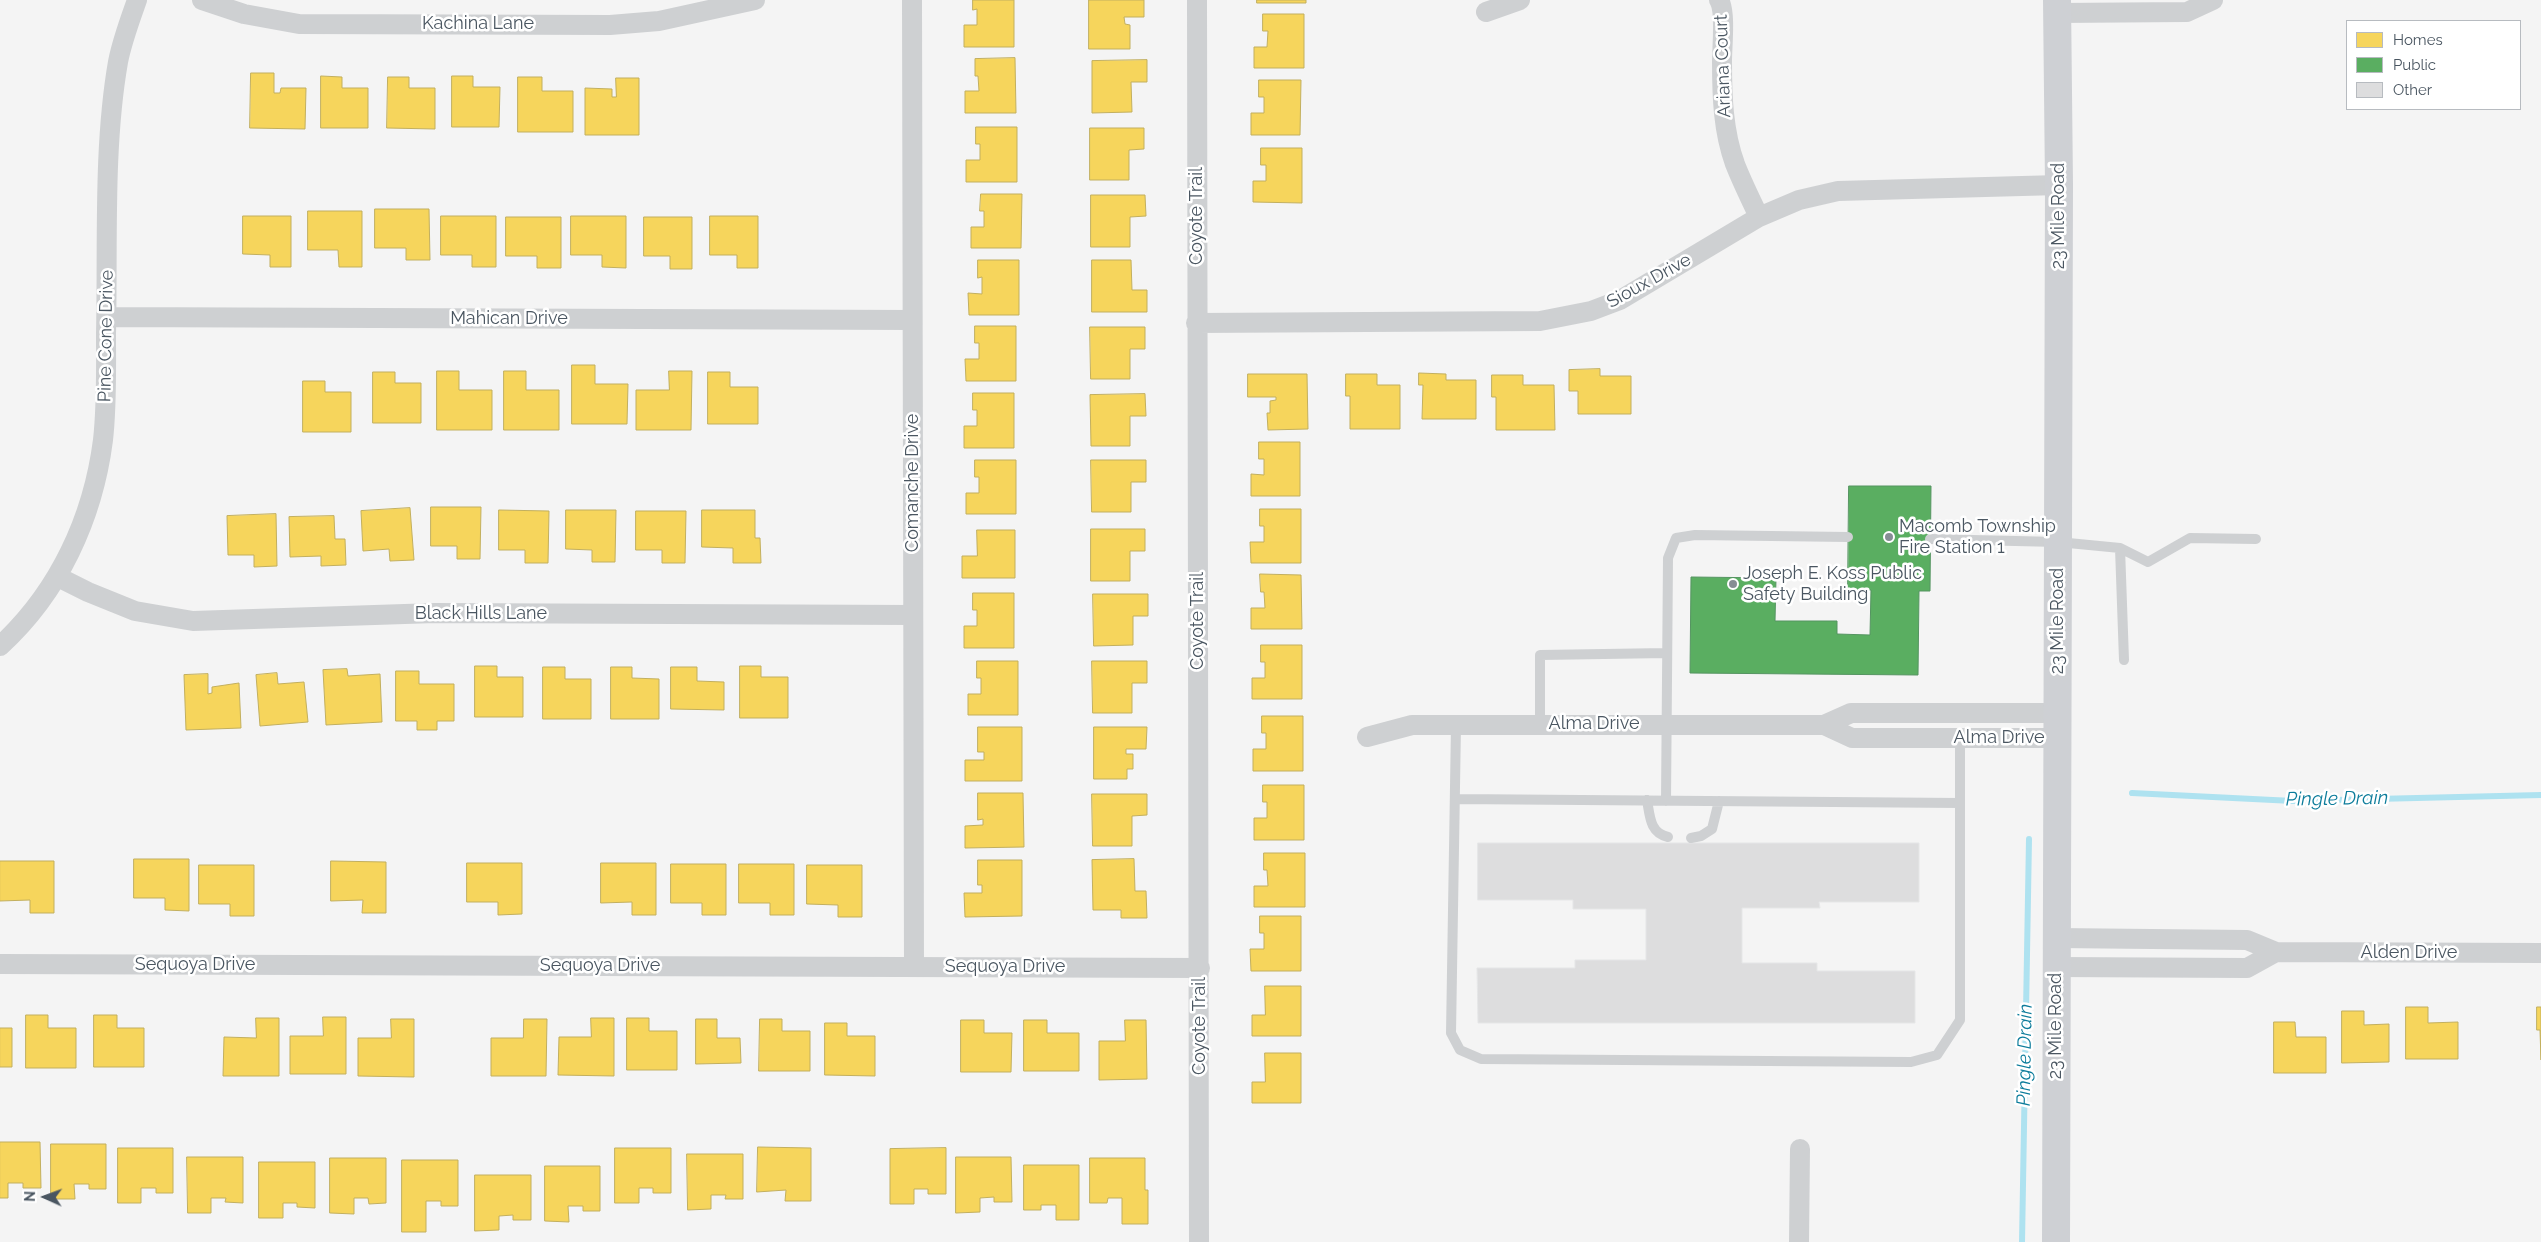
<!DOCTYPE html>
<style>
body{margin:0}
#map{position:relative;width:2541px;height:1242px;overflow:hidden;background:#f4f4f4;font-family:Raleway,sans-serif}
canvas{display:block}
.legend{position:absolute;left:2346px;top:20px;width:175px;height:90px;box-sizing:border-box;background:#fff;border:1px solid #b7bbc0;margin:0;padding:6px 9px;list-style:none;font-size:15px;color:#4a5661}
.legend li{display:flex;align-items:center;gap:10px;height:25px}
.legend b{width:25px;border:1px solid #b7bbc0}
.north{position:absolute;left:20px;top:1172px;width:50px;height:50px;-webkit-text-stroke:4px #fff;paint-order:stroke;rotate:272deg;font-size:14px;font-weight:700;line-height:20px;text-align:center;color:#4a5661}
.north::after{content:'';display:block;margin:auto;width:18px;height:22px;background:#4a5661;clip-path:polygon(50% 0,100% 100%,50% 72%,0 100%)}
</style>
<div id="map">
<canvas width="2541" height="1242"></canvas>
<ul class="legend">
<li><b style="height:14px;background:#f6d55c"></b>Homes</li>
<li><b style="height:14px;background:#5aae61"></b>Public</li>
<li><b style="height:14px;background:#ddddde"></b>Other</li>
</ul>
<div class="north">N</div>
</div>
<script>
const context = document.querySelector('canvas').getContext('2d');
context.lineJoin = 'round';
function fill(path, color) { context.fillStyle = color; context.fill(path, 'evenodd'); }
function strokePath(path, color, width, dash) { context.strokeStyle = color; context.lineWidth = width; context.lineCap = dash ? 'butt' : 'round'; context.setLineDash(dash || []); context.stroke(path); }
function drawText(font, color, halo, rows, align = 'center') {
  context.font = font + ' Raleway,sans-serif'; context.lineWidth = 5; context.setLineDash([]); context.textBaseline = 'middle'; context.strokeStyle = halo; context.fillStyle = color; for (const [text, x, y, turn = 0] of rows) {
    context.save(); context.translate(x, y); context.rotate((+turn || 0) * Math.PI / 180); context.textAlign = isNaN(turn) ? turn : align; if (halo) context.strokeText(text, 0, 0); context.fillText(text, 0, 0); context.restore();
  }
}
const homes = new Path2D(`
 M973 0H1014V47H964V25H977V9L973 10Z
 M1089 0H1144V17H1124L1125 24 1130 25V49H1089Z
 M1257 0H1306V3H1257Z
 M1263 14H1304V68H1254V47H1267L1268 31H1263Z
 M1015 58 1016 113H965V91H979L978 76H975V59Z
 M1147 60V82H1131L1132 112 1092 113V61Z
 M251 73H274V93H280L281 88H306L305 129 250 128Z
 M321 76 342 77V88H368V128H321Z
 M452 76H473V87H500L499 127H452Z
 M388 77H409V88H435V129L387 128Z
 M518 77H542V91H573V132H518Z
 M616 78H639V135H585V88L612 89V97H616Z
 M1259 80H1301L1300 135H1251V113H1264V97H1259Z
 M976 127H1017V182H966V160H980V144H976Z
 M1090 128H1144V149L1129 150V180H1090Z
 M1261 148H1302V203L1253 202V181H1266V165H1261Z
 M981 194H1022L1021 248H971V227H984V211H980Z
 M1091 195H1145L1146 216 1130 217V247H1091Z
 M375 209H429L430 260H406V248H375Z
 M308 211H362V267H339L338 250H308Z
 M243 216H291V267H270V255L243 254Z
 M441 216H496V267H472V255H441Z
 M571 216H626V268L602 267V255H571Z
 M710 216H758V268H737V255H710Z
 M506 217H561V268H537V256H506Z
 M644 217H692V269H670V256H644Z
 M978 260H1019V315H969L968 293 982 294V277L978 278Z
 M1092 260H1131L1132 290H1147V312H1092Z
 M975 326H1016V381H966L965 359H979V343H975Z
 M1090 327H1145V349H1130V379H1091Z
 M572 365H595V384H628L627 424H572Z
 M1600 369V376H1631V414H1578V391H1569V370Z
 M437 371H459V390H492V430H437Z
 M504 371H526V390H559V430H504Z
 M669 371H692L691 430H636V390H669Z
 M373 372H395V383H421V423H373Z
 M708 372H730V387H758V424H708Z
 M1419 373 1446 374V380H1476V419H1422L1423 385H1419Z
 M1248 374H1307L1308 429 1268 430 1267 413H1270V401L1276 400V397H1248Z
 M1346 374H1377V385H1400V429H1350V396H1346Z
 M1492 375H1523V385H1554L1555 430H1496V397H1492Z
 M303 381H325V392H351V432H303Z
 M973 393H1014V448H964V426H977V410H973Z
 M1145 394 1146 416H1130V446H1091L1090 395Z
 M1259 442H1300V496H1251V474L1264 475V459H1259Z
 M975 460H1016V514H966V493H979V477H975Z
 M1091 460H1146V482H1131V512H1092Z
 M431 507H481L480 559H457V546H431Z
 M410 508 414 560 390 561 389 549 363 551 361 511Z
 M1260 509H1301V563H1251L1250 542H1264V526H1260Z
 M499 510 549 511 548 563H525V550H499Z
 M566 510H616L615 562H592V550L566 549Z
 M702 510H755V538H760L761 563H733V548L702 547Z
 M636 511H686L685 563H662V550H636Z
 M276 514 277 566 254 567V555H228L227 516Z
 M334 516 335 539H345L346 565 321 566V556L290 557 289 517Z
 M1091 529H1145V551H1130V581H1091Z
 M977 530H1015V578H962V556H977Z
 M1260 574 1301 575 1302 629H1251V608H1265L1264 592H1261Z
 M973 593H1014V648H964V626H977V610H973Z
 M1093 594H1148V616H1133V645L1094 646Z
 M1261 645H1302V699H1252V678H1265V662H1261Z
 M977 661H1018V715H968V694H981V678H977Z
 M1092 661H1147V683H1132V713H1093Z
 M475 666H497V677H523V717H475Z
 M740 666H761V677H788V718H740Z
 M543 667H565V679H591V719H543Z
 M611 667H632V678L659 679V719H611Z
 M671 667H697V681L724 682V710L671 709Z
 M347 669 348 676 380 674 382 722 326 725 323 670Z
 M396 671H419V684H454V721H437V730H417V721H396Z
 M277 673 278 684 304 682 308 722 260 726 256 675Z
 M208 674V694L212 693V687L239 683 241 728 186 730 184 675Z
 M1262 716H1303V771H1253V749H1266V733H1262Z
 M978 727H1022V781H965V760H984V752H978Z
 M1094 727H1147L1146 749H1126V754H1133V769H1127V779H1094Z
 M1263 785H1304V840H1254V818H1267V802H1263Z
 M978 793H1023L1024 847 965 848V826L983 825V819L978 820Z
 M1092 794H1147V815L1132 816V846H1093Z
 M1264 853H1305V907H1254V886H1268L1267 870H1264Z
 M134 859H189V911L165 910V898H134Z
 M1134 859 1135 891H1146L1147 918H1121V910H1093L1092 860Z
 M978 860H1022V916L965 917 964 893H982V885H978Z
 M0 861H54V913H30V900L0 901Z
 M331 861 386 862V913H362L363 900 331 901Z
 M467 863H522V914L498 915V902H467Z
 M601 863H656V915H632V902L601 903Z
 M671 864H726V915H702V903H671Z
 M739 864H794V915H770V903H739Z
 M199 865H254V916H230V904H199Z
 M807 865H862V917H838V905L807 904Z
 M1260 916H1301V971H1251L1250 949H1264V933H1260Z
 M1265 986H1301V1036H1252V1015H1265Z
 M2406 1007H2428V1023L2458 1022V1059H2406Z
 M2537 1007H2541V1060L2540 1030H2537Z
 M2342 1011H2364V1025L2389 1024V1062L2342 1063Z
 M26 1015H48V1028H76V1068H26Z
 M94 1015H117V1028H144V1067H94Z
 M323 1017H346V1074H290V1036H323Z
 M256 1018H279V1076H223L224 1037 256 1038Z
 M591 1018H614V1076L558 1075 559 1037H591Z
 M627 1018H649V1031H677V1070H627Z
 M391 1019H414V1077L358 1076V1038H391Z
 M524 1019H547L546 1076H491V1038H523Z
 M696 1019H717V1038H740L741 1063 696 1064Z
 M760 1019H782V1031H810V1071H759Z
 M961 1020H984V1033H1012L1011 1072H961Z
 M1024 1020H1047V1033H1079V1071H1024Z
 M1125 1020H1146L1147 1079 1099 1080V1041H1125Z
 M2274 1022H2295L2296 1037H2326V1073H2274Z
 M825 1023H847V1036H875V1076L825 1075Z
 M0 1028H12V1067H0Z
 M1265 1053H1301V1103H1252V1082H1265Z
 M0 1142H40L41 1188H23V1183H8V1198H0Z
 M51 1144H106V1189H89V1184H74L75 1199H51Z
 M758 1147 811 1148V1201H785L786 1190 757 1192Z
 M118 1148H173V1193H156V1188H141V1203H118Z
 M615 1148H671V1193H653V1188H639V1203H615Z
 M946 1148V1194H928V1189H914V1204H890V1149Z
 M687 1154H743V1199H725L726 1195H711V1209L688 1210Z
 M187 1157H243V1203L225 1202 226 1198H211V1213H188Z
 M956 1157H1011L1012 1202H994V1197L980 1198V1212L956 1213Z
 M330 1158H386V1203L369 1204 368 1198H354V1214L330 1213Z
 M1090 1158H1145V1190H1148V1224H1122V1198H1108L1107 1203H1090Z
 M402 1160H458V1206H441V1201H426V1232H402Z
 M259 1162H315V1208L297 1207V1203H283V1218H259Z
 M1024 1165H1079V1220H1056V1205H1041V1210H1024Z
 M545 1166H600V1211H583V1206H568L569 1222 545 1221Z
 M475 1175H531V1220H513V1215L499 1216V1230L475 1231Z`);
fill(homes, '#f6d55c');
strokePath(homes, '#c2af5e', 1);
const public = new Path2D(`
 M1849 486H1931L1930 591H1919L1918 675 1690 673 1691 577 1776 578 1775 621H1837V634L1870 635 1871 590 1848 589Z`);
fill(public, '#5aae61');
strokePath(public, '#559461', 1);
strokePath(new Path2D(`
 M2132 793 2293 801 2541 795
 M2022 1242 2029 839`), '#aee2f0', 6);
const building = new Path2D(`
 M1478 843H1919V902H1819L1820 908H1742V963H1817V971H1915V1023H1478L1477 968H1575V960H1646V909H1573V900H1478Z`);
fill(building, '#ddddde');
strokePath(building, '#e5e6e7', 1);
strokePath(new Path2D(`
 M1930 539 2058 542 2120 548 2148 562 2190 538 2256 539
 M2120 548 2124 660
 M1456 725 1451 1033 1460 1050 1481 1059 1911 1062 1937 1055 1960 1020V738
 M1540 725V655L1667 653
 M1455 799 1960 803
 M1647 800C1650 817 1650 833 1668 837
 M1666 801 1668 558 1676 538 1695 535 1848 537
 M1691 838 1701 836 1712 829 1719 801`), '#ced0d2', 10);
strokePath(new Path2D(`
 M202 0 244 14 299 24 610 25 659 21 755 0
 M912 0 914 966
 M1197 0 1199 1242
 M1719 0C1726 11 1722 47 1722 61 1722 96 1723 131 1735 164 1742 182 1751 200 1759 217
 M1486 12 1520 0
 M2058 13 2187 12 2213 0
 M107 317 912 320
 M1196 323 1540 321 1591 311 1620 300 1759 217 1799 200 1838 191 2059 185
 M58 577 88 592 135 611 193 621 435 613 913 615
 M0 646C59 592 93 518 103 440 107 405 106 369 106 334 108 246 103 148 118 62 122 41 130 20 137 0
 M1824 725 1852 738H2058
 M1367 737 1412 725H1824L1851 713H2057
 M2056 938 2247 940 2276 952 2541 953
 M0 964 1200 968
 M2056 967 2247 968 2276 952
 M1799 1242 1800 1149`), '#ced0d2', 20);
strokePath(new Path2D(`
 M2056 1242 2059 185 2057 0`), '#ced0d4', 28);
for (const [x, y, r, color] of [
 [1889,537,5,"#868d94"],
 [1733,584,5,"#868d94"]
]) { const dot = new Path2D(); dot.arc(x, y, r, 0, 2 * Math.PI); context.fillStyle = color; context.fill(dot); strokePath(dot, '#fff', 2); }
drawText('18px', '#4a5661', '#fff', [
 ["Kachina Lane",478,24],
 ["Ariana Court",1723,66,-92],
 ["Coyote Trail",1197,216,-90],
 ["23 Mile Road",2059,216,-90],
 ["Sioux Drive",1649,281,-29],
 ["Mahican Drive",509,319],
 ["Pine Cone Drive",106,336,-89],
 ["Comanche Drive",913,483,-90],
 ["Black Hills Lane",481,614],
 ["Coyote Trail",1198,621,-90],
 ["23 Mile Road",2058,621,-90],
 ["Alma Drive",1594,724],
 ["Alma Drive",1999,738],
 ["Alden Drive",2409,953],
 ["Sequoya Drive",195,965],
 ["Sequoya Drive",600,966],
 ["Sequoya Drive",1005,967],
 ["Coyote Trail",1200,1026,-90],
 ["23 Mile Road",2056,1026,-90]
]);
drawText('18px', '#4a5661', '#fff', [
 ["Macomb Township",1899,527],
 ["Fire Station 1",1899,548],
 ["Joseph E. Koss Public",1743,574],
 ["Safety Building",1743,595]
], 'left');
drawText('italic 19px', '#0c7c9b', '#fff', [
 ["Pingle Drain",2337,799,-1],
 ["Pingle Drain",2025,1055,-89]
]);
</script>
